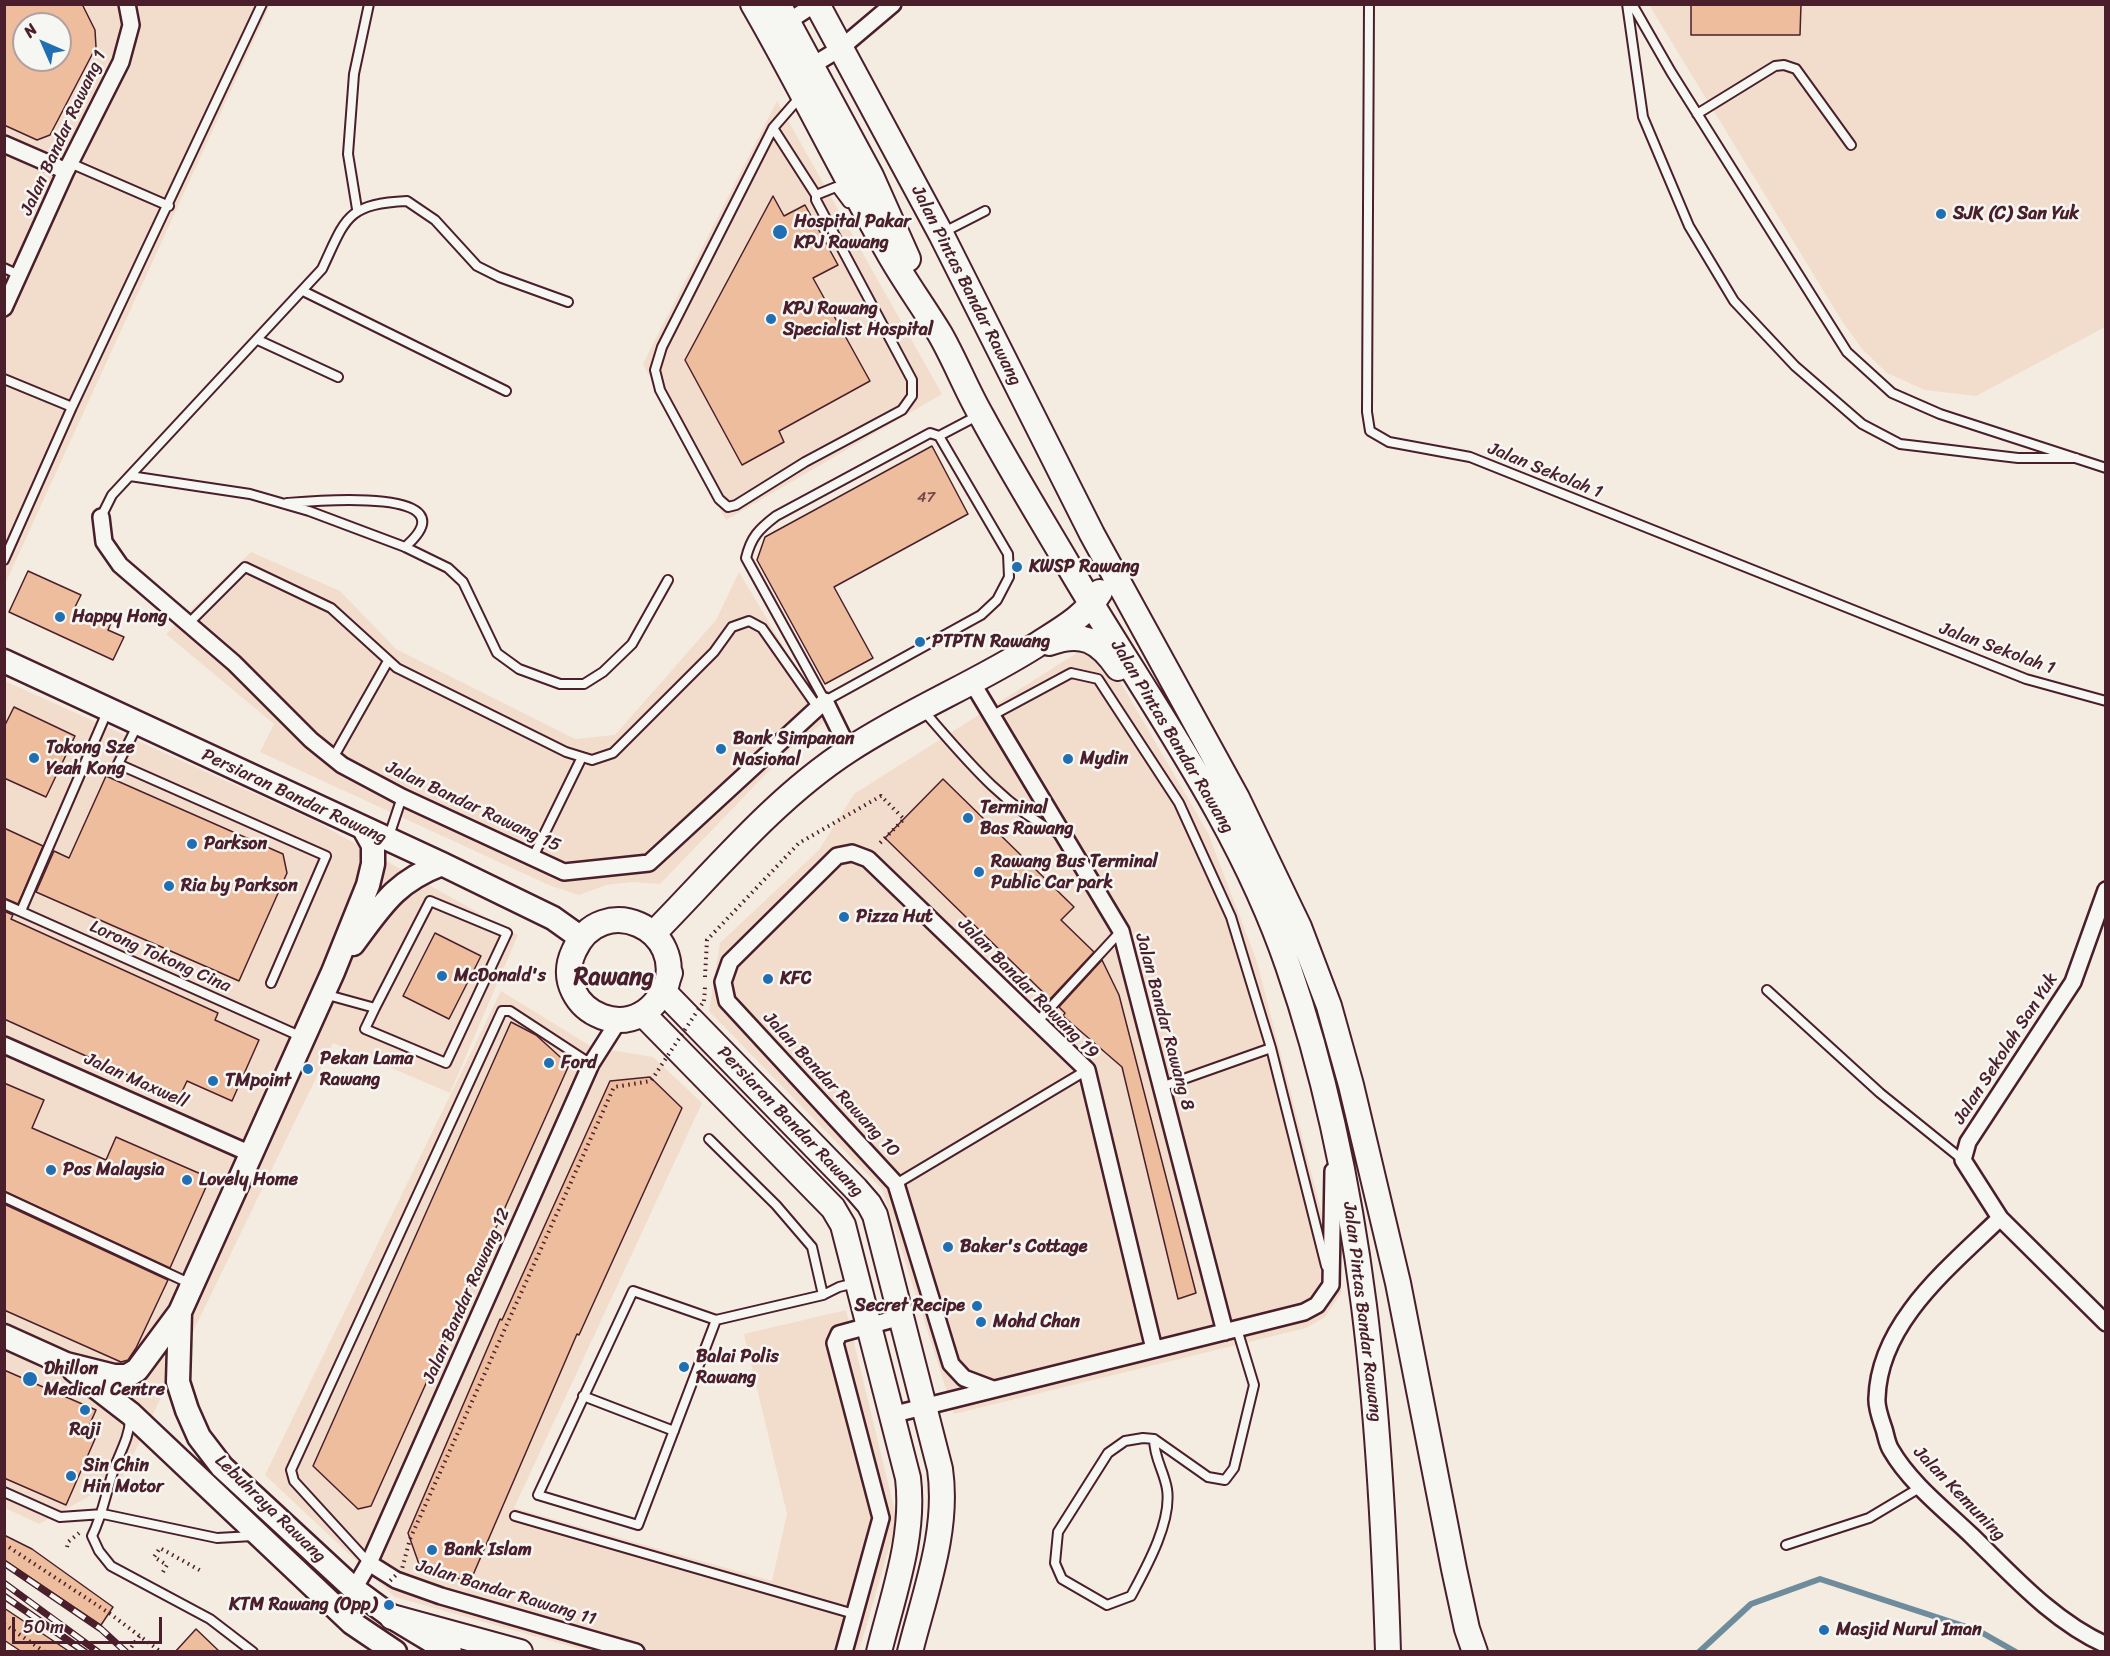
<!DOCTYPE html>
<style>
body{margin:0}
#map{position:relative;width:2110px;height:1656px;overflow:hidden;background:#f4ebe1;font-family:Sriracha,sans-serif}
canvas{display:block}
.frame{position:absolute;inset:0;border:6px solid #4a1f2b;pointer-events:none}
.north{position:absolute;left:12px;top:12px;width:60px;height:60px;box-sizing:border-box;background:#f6f6f2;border:2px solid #b1a0a2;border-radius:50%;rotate:315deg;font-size:16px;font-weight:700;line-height:24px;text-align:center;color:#4a1f2b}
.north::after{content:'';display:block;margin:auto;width:21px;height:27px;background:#1f6fb2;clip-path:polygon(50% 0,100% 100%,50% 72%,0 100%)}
.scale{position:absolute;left:12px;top:1617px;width:150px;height:27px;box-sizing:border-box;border:3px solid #4a1f2b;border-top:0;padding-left:8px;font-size:18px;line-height:21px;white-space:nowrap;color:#4a1f2b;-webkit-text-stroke:4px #f6f6f2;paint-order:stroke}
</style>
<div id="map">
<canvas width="2110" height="1656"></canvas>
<div class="frame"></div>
<div class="north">N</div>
<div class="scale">50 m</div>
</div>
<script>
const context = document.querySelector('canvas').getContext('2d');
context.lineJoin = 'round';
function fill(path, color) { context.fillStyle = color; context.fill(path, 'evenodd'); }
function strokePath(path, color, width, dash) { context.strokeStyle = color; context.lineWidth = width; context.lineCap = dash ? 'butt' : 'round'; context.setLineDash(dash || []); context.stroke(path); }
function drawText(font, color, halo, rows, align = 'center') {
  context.font = font + ' Sriracha,sans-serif'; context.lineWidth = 5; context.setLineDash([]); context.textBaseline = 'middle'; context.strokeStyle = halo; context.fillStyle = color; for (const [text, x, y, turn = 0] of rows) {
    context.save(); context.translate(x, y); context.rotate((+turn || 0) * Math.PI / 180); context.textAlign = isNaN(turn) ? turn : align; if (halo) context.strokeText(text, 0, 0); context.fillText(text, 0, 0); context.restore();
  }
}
fill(new Path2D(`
 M5 5H270L5 584ZM24 24H60V60H24Z
 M1649 5H2105V327L1976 396 1925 390 1887 373 1862 349 1842 321Z
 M777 101 942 394 726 520 643 364Z
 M251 552 340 591 396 649 575 739 615 735 716 620 739 572 827 720 792 747 660 884 632 882 606 885 579 895 551 886 260 752 274 724 166 634Z
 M1083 649 1118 678 1208 833 1257 962 1342 1292 1325 1317 1306 1328 954 1414 882 1189 709 1011 720 943 819 850 854 794Z
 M5 681 315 821 518 935 450 1093 333 1043 122 1478 39 1524 5 1508Z
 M501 991 592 1047 653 1057 702 1103 514 1508 772 1581 787 1514 744 1334 846 1310 897 1520 859 1651H587L395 1597 265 1475Z`), '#f2ddcd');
strokePath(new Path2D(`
 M1699 1652 1751 1604 1820 1579 1979 1631 2016 1652`), '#6f8c9c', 6);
const building = new Path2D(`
 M4 4H82L95 30 96 47 50 135 37 140 4 125ZM24 24H60V60H24Z
 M1691 4H1801L1800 35H1691Z
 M773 196 784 216 805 205 838 265 813 278 870 381 779 431 784 442 742 465 685 360Z
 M932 446 968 514 834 587 873 658 825 684 757 560 765 537Z
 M28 571 81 595 75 607 111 623 108 630 124 637 113 660 9 612Z
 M14 707 75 736 46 797 4 778V727Z
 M106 776 283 854 287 873 239 981 36 892 54 851 69 858Z
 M943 779 1074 907 1061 920 1094 952 1050 999 885 838Z
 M4 828 43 846 18 904 4 898Z
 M4 911 13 915 11 919 218 1013 215 1020 259 1040 232 1101 187 1081 179 1098 4 1019Z
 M435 933 481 956 449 1019 403 996Z
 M1102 960 1119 995 1196 1293 1178 1299 1122 1067 1063 1016 1065 1013 1059 1007Z
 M511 1022 536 1035 569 1065 371 1506 358 1509 313 1466Z
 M650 1077 682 1108 579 1335 577 1334 470 1582 420 1567 408 1533 500 1319 502 1320 610 1081Z
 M4 1083 44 1100 32 1128 106 1160 116 1137 210 1178 170 1268 4 1191Z
 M4 1204 168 1280 136 1348 128 1360 121 1362 4 1310Z
 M4 1370 96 1410 85 1435 95 1439 66 1505 4 1478Z
 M4 1535 32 1549 113 1607 101 1625 4 1560Z
 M4 1608 70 1652H22L4 1640Z
 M196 1629 220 1652H175Z`);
fill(building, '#edbd9e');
strokePath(building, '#4a1f2b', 1.5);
const lane = new Path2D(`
 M1369 4 1367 412 1370 431 1389 442 1470 457 2026 679 2106 701
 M1627 4 1643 117 1689 226 1734 301 1795 366 1862 424 1900 444 2018 458H2076
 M1632 4 1671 72 1847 352 1892 393 1940 414 2106 468
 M800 97 773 128 662 347 655 370 660 390 719 499 728 507 736 505 805 462 902 410 912 396V380L816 200V195L836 187 848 203
 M1697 114 1775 66 1784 65 1796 69 1851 145
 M773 128 816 195
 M70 163 169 206
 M357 209 348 154 354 74 369 4
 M944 232 985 211
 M4 268 19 275
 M303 291 506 391
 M258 340 338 377
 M4 379 72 407
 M930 433 939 436 1008 554 1009 577 997 600 981 615 825 701 746 558C751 537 759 529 776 516Z
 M939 436 979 415
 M130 476 250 494 309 511 405 547 448 568 463 582 497 653 519 669 560 684H584L603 672 632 644 668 580
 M287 503C311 501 475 486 405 547
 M101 517 112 495 322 269C346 218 346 204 407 201L435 220 477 266 499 277 568 302
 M4 560 72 407 262 4
 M188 624 245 567 331 608 397 668 566 752 592 760 613 753 714 652 732 627 749 621 762 628 818 708
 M923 710C964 757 1003 806 1059 834
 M993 715 1071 673 1098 679 1179 803 1231 917 1271 1048 1326 1266
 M137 726 118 764 326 856 271 983
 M333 758 388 661
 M389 836 402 797
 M533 857 582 757
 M4 904 302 1037
 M21 911 107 712
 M1767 990 1880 1093 1963 1160
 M324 994 375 1008 365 1029 446 1063 507 933 430 901 375 1008
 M1037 1022 1121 931
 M1161 1087 1271 1048
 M709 1139 776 1205 812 1247 823 1295
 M896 1184 1087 1070
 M4 1197 191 1284
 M716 1320 633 1291 538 1495 638 1525 716 1320 823 1295 839 1287 855 1283
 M583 1396 674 1431
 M130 1420C129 1438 120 1452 114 1469 106 1492 103 1514 92 1536L99 1551 111 1566 210 1619 253 1652
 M1154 1439C1154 1458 1164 1471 1167 1489 1172 1522 1146 1568 1131 1596L1107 1605 1062 1579 1055 1563 1058 1532 1108 1453 1125 1441 1143 1438 1154 1439 1208 1477 1225 1480 1234 1468 1254 1385 1237 1329
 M4 1492 60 1517 103 1514 217 1538 253 1536
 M515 1516 854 1614
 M1786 1545 1869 1518 1921 1487
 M369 1563 294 1481 291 1470 502 1011H510L591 1064`);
const street = new Path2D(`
 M789 21 815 4
 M813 65 841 48 893 4
 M4 144 66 171
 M4 308 66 171 121 62 131 25 127 4
 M101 517 104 542 120 565 234 663 311 740 342 765 402 797 564 872 649 863 825 701 849 750
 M973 684 1121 931 1225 1332
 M2106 890 2073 982 1968 1142 1963 1160 2000 1218 2106 1323
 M4 1045 251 1154
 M2000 1218C1951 1266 1879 1322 1877 1398 1876 1407 1881 1420 1884 1429 1886 1435 1887 1444 1891 1450 1910 1483 1945 1510 1972 1536 2013 1576 2053 1621 2106 1645
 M993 1389 964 1378 951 1364 896 1184 727 1001 723 982 730 962 837 856 852 853 868 859 1087 1070 1154 1349
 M891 1415 1304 1312 1317 1305 1331 1285 1333 1171
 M369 1563 396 1580 441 1596 636 1652
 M354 1589 369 1563 591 1064 619 1020
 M844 1652 881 1518 835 1343 839 1334 901 1317`);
const secondary = new Path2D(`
 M4 661 442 864 553 918 581 938
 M353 944C382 905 395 882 442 864
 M180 1312 178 1382 187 1410 199 1437 222 1467 354 1589 392 1617 450 1652
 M4 1336 66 1364 114 1376H127L137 1370 180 1312 333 972 368 885 373 864V845L364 829
 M74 1370 131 1414 352 1623 395 1652`);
const primary = new Path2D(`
 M753 4C800 85 840 169 887 250 903 279 923 306 940 334 955 360 966 389 981 415 1008 465 1038 514 1067 563 1144 695 1238 819 1288 966 1364 1186 1381 1421 1388 1652
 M778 4 871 176 908 259
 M817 4 941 234 1092 534 1237 798 1299 927 1329 1006 1351 1085 1398 1283 1454 1569 1467 1629 1475 1652
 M1049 643C1082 631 1099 640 1118 668
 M654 933C716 870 775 798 849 750 908 711 975 684 1035 646 1060 630 1085 617 1100 592
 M670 973C645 1060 546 1010 574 951 601 890 690 928 664 992L856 1189 869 1204 875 1215 940 1469C949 1530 925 1592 910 1652
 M643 1014 833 1208 843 1225 908 1478C915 1537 893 1595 879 1652
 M392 1617 520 1652`);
strokePath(lane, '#4a1f2b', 12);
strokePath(street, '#4a1f2b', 20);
strokePath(secondary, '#4a1f2b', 27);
strokePath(primary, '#4a1f2b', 28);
strokePath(new Path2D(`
 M705 977 707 940 799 843 881 796 904 819 877 846
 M704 1001 705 987
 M4 1544 109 1613 161 1652
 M67 1547 68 1542 79 1533
 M163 1572 167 1565 154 1557 160 1548 203 1572
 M4 1624 45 1652
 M128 1652 140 1635`), '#4a1f2b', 4, [1.5, 4.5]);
strokePath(lane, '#f6f6f2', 8);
strokePath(street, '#f6f6f2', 15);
strokePath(secondary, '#f6f6f2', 22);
strokePath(primary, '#f6f6f2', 24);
const rail = new Path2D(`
 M4 1563 101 1629 126 1652
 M4 1583 98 1652
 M4 1596 85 1652`);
strokePath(rail, '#4a1f2b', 7);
strokePath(rail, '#f6f6f2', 4.5, [14]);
strokePath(new Path2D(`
 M386 1585 402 1569 410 1539 614 1087 651 1081 704 1001`), '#4a1f2b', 4, [1.5, 4.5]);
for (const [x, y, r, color] of [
 [1941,214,6,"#1f6fb2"],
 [780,232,8,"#1f6fb2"],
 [771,319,6,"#1f6fb2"],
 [1017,567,6,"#1f6fb2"],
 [60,617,6,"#1f6fb2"],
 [920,642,6,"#1f6fb2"],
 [721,749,6,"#1f6fb2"],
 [34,758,6,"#1f6fb2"],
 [1068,759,6,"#1f6fb2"],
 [968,818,6,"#1f6fb2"],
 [192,844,6,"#1f6fb2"],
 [979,872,6,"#1f6fb2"],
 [169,886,6,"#1f6fb2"],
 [844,917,6,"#1f6fb2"],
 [442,976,6,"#1f6fb2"],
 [768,979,6,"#1f6fb2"],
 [549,1063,6,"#1f6fb2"],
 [308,1069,6,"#1f6fb2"],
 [213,1081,6,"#1f6fb2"],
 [51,1170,6,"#1f6fb2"],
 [187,1180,6,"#1f6fb2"],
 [948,1247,6,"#1f6fb2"],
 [977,1306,6,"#1f6fb2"],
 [981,1322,6,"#1f6fb2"],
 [684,1367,6,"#1f6fb2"],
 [30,1379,8,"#1f6fb2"],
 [85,1410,6,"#1f6fb2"],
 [71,1476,6,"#1f6fb2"],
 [432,1550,6,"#1f6fb2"],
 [389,1605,6,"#1f6fb2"],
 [1824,1630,6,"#1f6fb2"]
]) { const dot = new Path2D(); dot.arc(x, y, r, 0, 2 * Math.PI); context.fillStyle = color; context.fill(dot); strokePath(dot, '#f6f6f2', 2); }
drawText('15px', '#734648', null, [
 ["47",926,498]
]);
drawText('18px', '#4a1f2b', '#f6f6f2', [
 ["Jalan Bandar Rawang 1",64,133,-65],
 ["Jalan Pintas Bandar Rawang",966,286,63],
 ["Jalan Sekolah 1",1545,471,22],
 ["Jalan Sekolah 1",1997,649,20],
 ["Jalan Pintas Bandar Rawang",1172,737,59],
 ["Persiaran Bandar Rawang",294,797,25],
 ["Jalan Bandar Rawang 15",473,807,25],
 ["Lorong Tokong Cina",160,957,24],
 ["Jalan Bandar Rawang 19",1028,989,45],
 ["Jalan Bandar Rawang 8",1164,1022,75],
 ["Jalan Sekolah San Yuk",2006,1049,-57],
 ["Jalan Maxwell",136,1081,24],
 ["Jalan Bandar Rawang 10",831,1085,47],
 ["Persiaran Bandar Rawang",790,1122,46],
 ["Jalan Bandar Rawang 12",467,1296,-66],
 ["Jalan Pintas Bandar Rawang",1362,1312,83],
 ["Jalan Kemuning",1959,1494,46],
 ["Lebuhraya Rawang",270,1509,44],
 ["Jalan Bandar Rawang 11",506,1593,17]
]);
drawText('bold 18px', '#4a1f2b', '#f6f6f2', [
 ["SJK (C) San Yuk",1953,214],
 ["Hospital Pakar",794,222],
 ["KPJ Rawang",794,243],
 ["KPJ Rawang",783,309],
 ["Specialist Hospital",783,330],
 ["KWSP Rawang",1029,567],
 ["Happy Hong",72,617],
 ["PTPTN Rawang",932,642],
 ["Bank Simpanan",733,739],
 ["Nasional",733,760],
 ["Tokong Sze",46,748],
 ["Yeah Kong",46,769],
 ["Mydin",1080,759],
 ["Terminal",980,808],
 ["Bas Rawang",980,829],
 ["Parkson",204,844],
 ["Rawang Bus Terminal",991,862],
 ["Public Car park",991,883],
 ["Ria by Parkson",181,886],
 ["Pizza Hut",856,917],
 ["McDonald's",454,976],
 ["KFC",780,979],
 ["Pekan Lama",320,1059],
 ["Rawang",320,1080],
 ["Ford",561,1063],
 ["TMpoint",225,1081],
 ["Pos Malaysia",63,1170],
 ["Lovely Home",199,1180],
 ["Baker's Cottage",960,1247],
 ["Secret Recipe",965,1306,"right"],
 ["Mohd Chan",993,1322],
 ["Balai Polis",696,1357],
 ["Rawang",696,1378],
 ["Dhillon",44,1369],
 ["Medical Centre",44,1390],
 ["Raji",85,1430,"center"],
 ["Sin Chin",83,1466],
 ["Hin Motor",83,1487],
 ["Bank Islam",444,1550],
 ["KTM Rawang (Opp)",377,1605,"right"],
 ["Masjid Nurul Iman",1836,1630]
], 'left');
drawText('bold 24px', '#4a1f2b', '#f6f6f2', [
 ["Rawang",614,978]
]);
</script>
